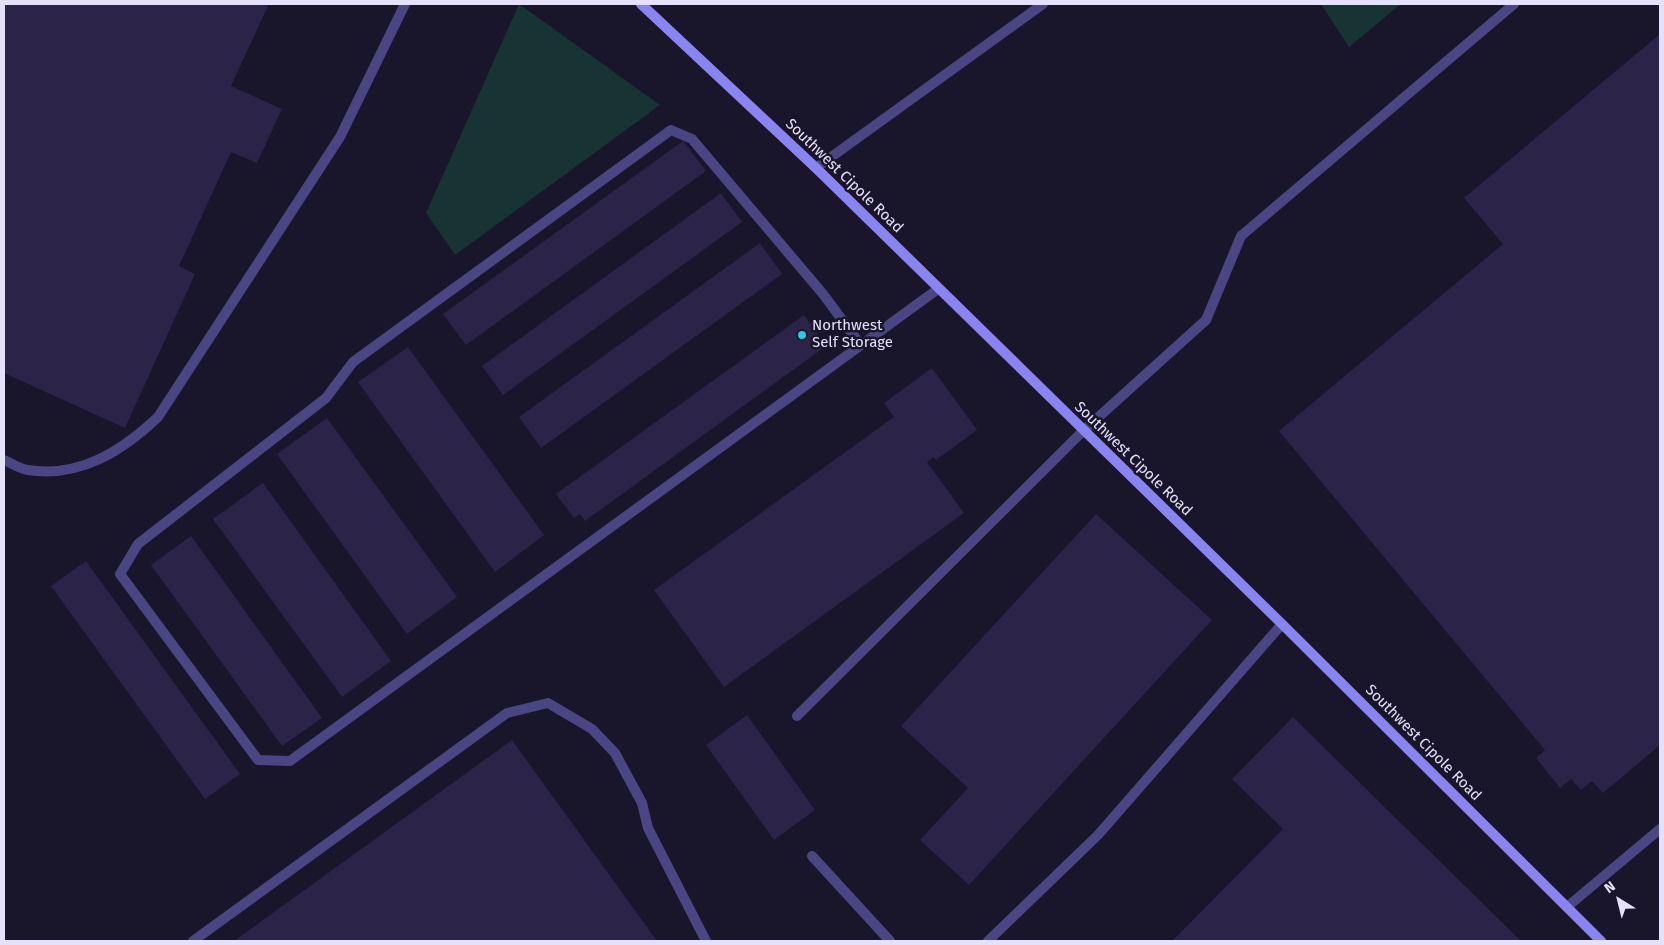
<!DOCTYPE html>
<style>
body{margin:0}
#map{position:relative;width:1664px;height:945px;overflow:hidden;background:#19152a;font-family:"Fira Sans",sans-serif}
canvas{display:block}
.frame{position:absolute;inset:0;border:5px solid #e5e1fb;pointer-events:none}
.north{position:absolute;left:1594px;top:875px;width:50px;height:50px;-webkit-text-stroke:4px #19152a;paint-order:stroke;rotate:324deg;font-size:14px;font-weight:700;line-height:20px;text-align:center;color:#e5e1fb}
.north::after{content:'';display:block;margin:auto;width:18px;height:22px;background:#e5e1fb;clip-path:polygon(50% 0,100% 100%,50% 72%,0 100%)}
</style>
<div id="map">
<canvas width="1664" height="945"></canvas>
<div class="frame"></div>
<div class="north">N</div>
</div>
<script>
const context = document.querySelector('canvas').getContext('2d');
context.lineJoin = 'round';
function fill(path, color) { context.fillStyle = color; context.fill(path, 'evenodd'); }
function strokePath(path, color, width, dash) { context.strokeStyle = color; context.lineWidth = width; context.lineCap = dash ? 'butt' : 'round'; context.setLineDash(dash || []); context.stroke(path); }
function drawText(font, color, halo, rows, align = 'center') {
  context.font = font + ' "Fira Sans",sans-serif'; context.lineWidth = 5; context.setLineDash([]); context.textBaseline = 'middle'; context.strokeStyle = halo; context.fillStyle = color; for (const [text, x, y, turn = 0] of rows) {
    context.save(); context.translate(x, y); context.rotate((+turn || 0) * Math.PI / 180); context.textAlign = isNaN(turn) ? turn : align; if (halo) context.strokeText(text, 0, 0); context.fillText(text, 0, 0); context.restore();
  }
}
fill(new Path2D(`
 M519 4 660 105 455 255 426 213Z
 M1321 4H1401L1349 47Z`), '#183333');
fill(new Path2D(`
 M4 4H263L268 6 231 86 282 109 257 163 231 152 179 266 195 274 125 428 4 373Z
 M1660 34V745L1603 793 1592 781 1581 790 1571 779 1560 788 1536 758 1545 750 1279 431 1503 244 1464 198Z
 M683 141 706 171 466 345 443 314Z
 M721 193 742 222 503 395 482 366Z
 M760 243 782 274 541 448 519 417Z
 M804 315 826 346 585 521 580 514 574 518 556 494Z
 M408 347 544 535 495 572 358 382Z
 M932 368 977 430 936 460 934 457 927 462 964 513 724 687 654 590 894 417 884 403Z
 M327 418 457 597 407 634 277 454Z
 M263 483 391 661 342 697 213 519Z
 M1096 514 1212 620 969 885 920 840 968 788 901 726Z
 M191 536 322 718 282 746 151 565Z
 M86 561 240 774 205 799 51 586Z
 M747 715 815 810 774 840 706 745Z
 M1293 717 1521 941H1172L1283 829 1232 779Z
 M512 740 657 941H234Z`), '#2c2349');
strokePath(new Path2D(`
 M816 168 1043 4
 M860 344 823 294 692 139 671 130 353 362 326 398 138 544 120 574 258 760 290 761 938 289
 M4 460C11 463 20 469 28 470 80 478 122 451 158 417L340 137 405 4
 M797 716 1083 431 1206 320 1241 236 1514 4
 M812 856 890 941
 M1567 907 1660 829
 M193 941 507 713 548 703 592 729 615 753 642 803 648 828 706 941
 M988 941 1098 835 1282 624`), '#4a4683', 10);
strokePath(new Path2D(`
 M641 4 816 168 1282 624 1601 941`), '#8984f0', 10);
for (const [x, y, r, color] of [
 [802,335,5,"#25cce4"]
]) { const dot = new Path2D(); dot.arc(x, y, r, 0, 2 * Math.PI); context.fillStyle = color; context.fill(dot); strokePath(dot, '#19152a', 2); }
drawText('15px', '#e5e1fb', '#19152a', [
 ["Southwest Cipole Road",844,176,44],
 ["Southwest Cipole Road",1133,459,44],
 ["Southwest Cipole Road",1423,743,45]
]);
drawText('15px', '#e5e1fb', '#19152a', [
 ["Northwest",812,326],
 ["Self Storage",812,343]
], 'left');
</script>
